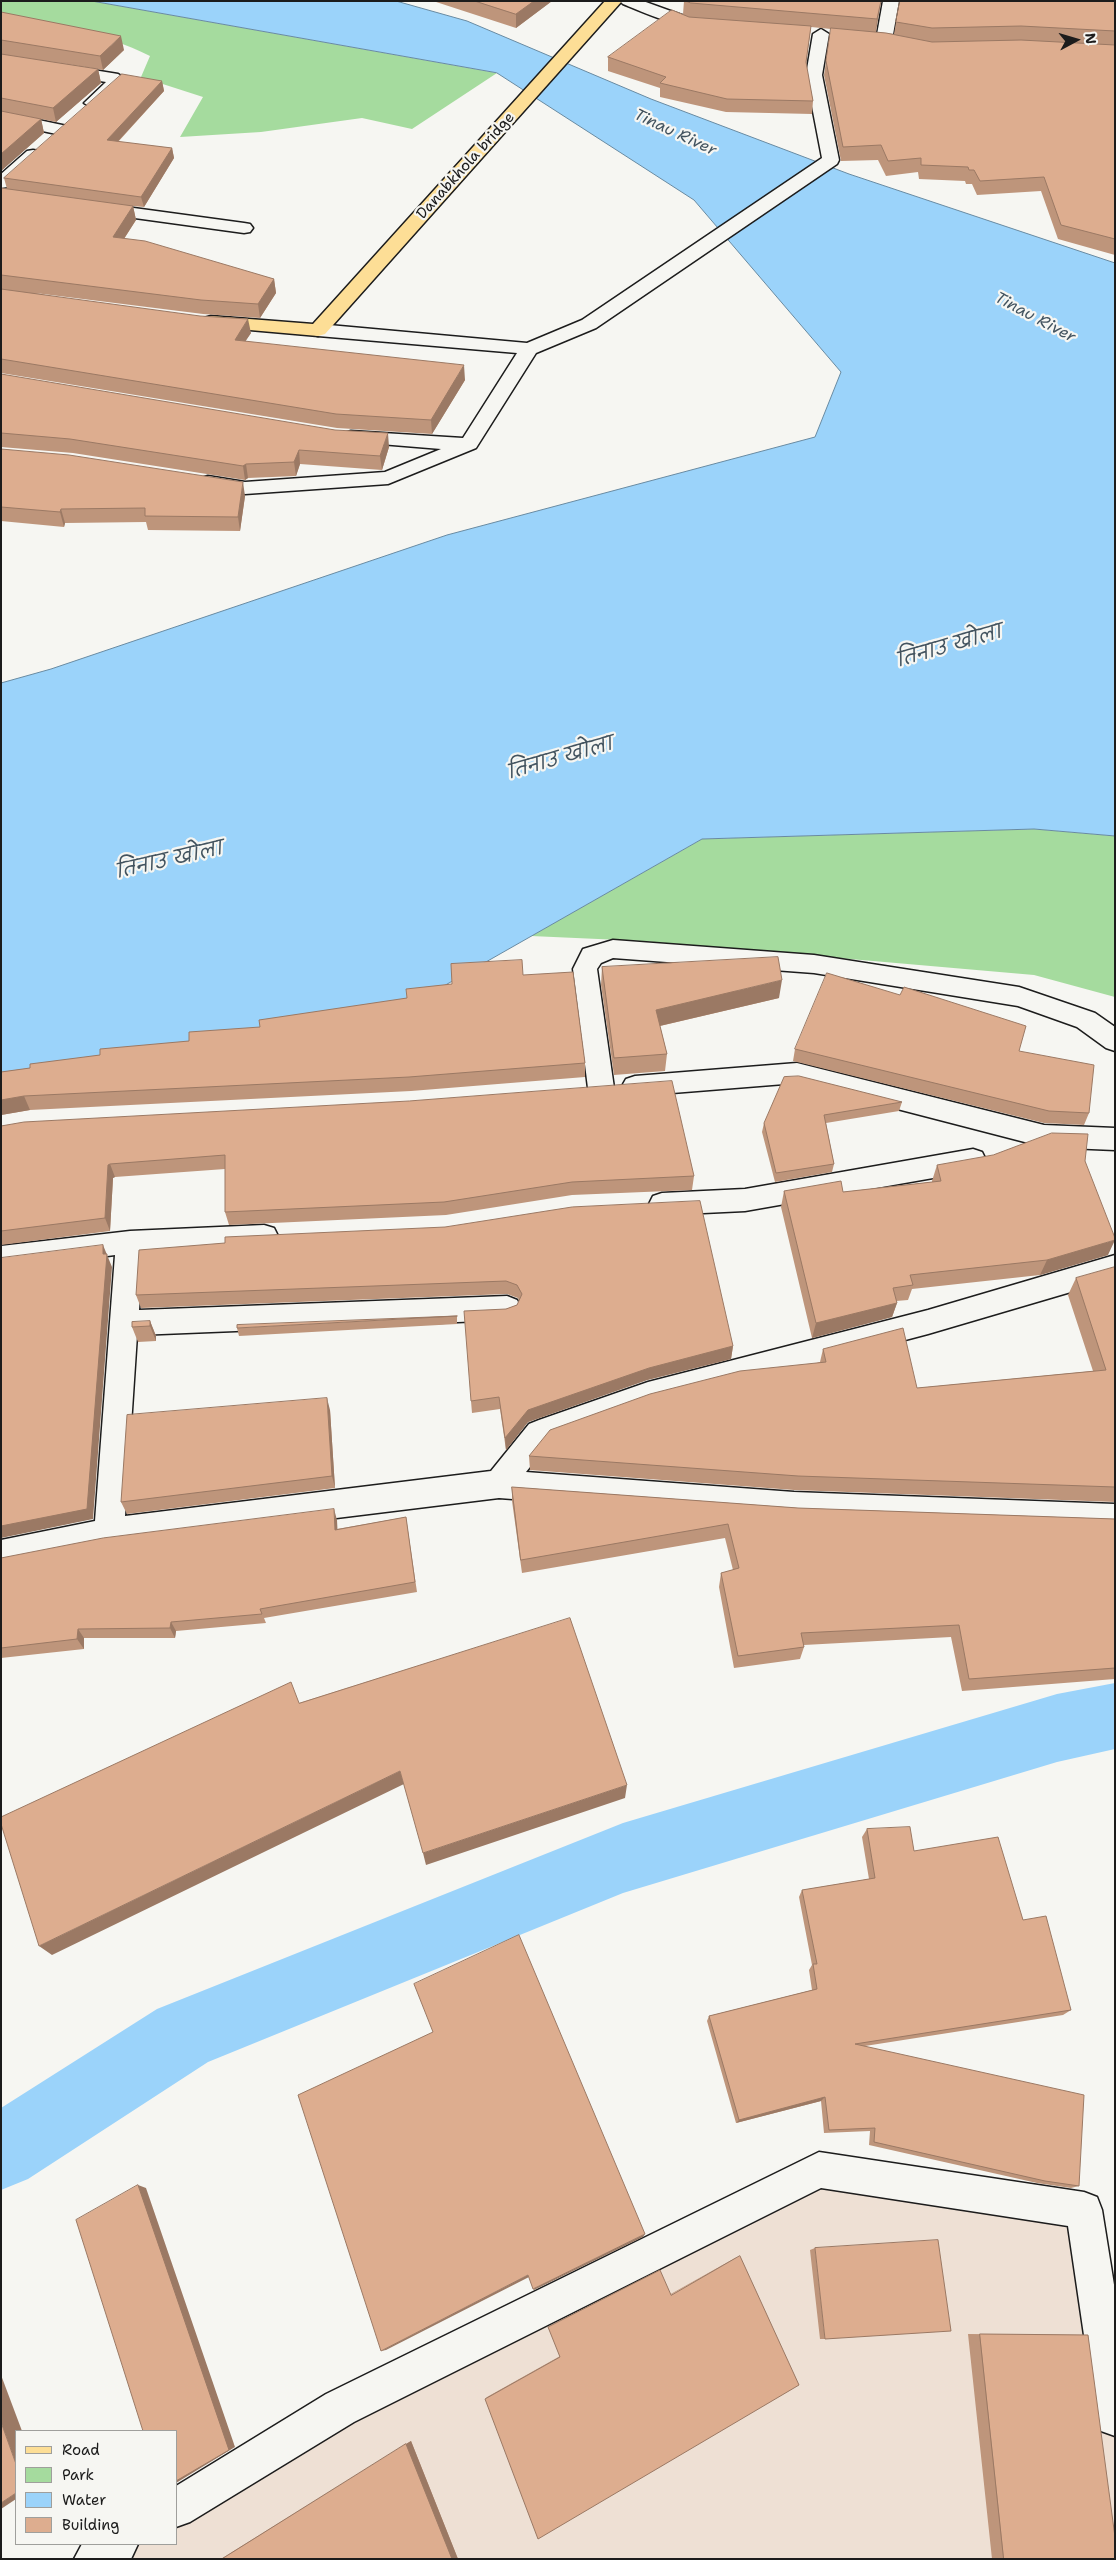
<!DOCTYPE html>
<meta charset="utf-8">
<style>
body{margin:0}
#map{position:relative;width:1116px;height:2560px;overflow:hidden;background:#f6f6f2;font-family:"Shantell Sans",sans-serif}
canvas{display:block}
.frame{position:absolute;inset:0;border:2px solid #1c1c1c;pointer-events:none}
.legend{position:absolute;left:15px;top:2430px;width:162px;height:115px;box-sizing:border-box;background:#f6f6f2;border:1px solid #9f9f9c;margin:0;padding:6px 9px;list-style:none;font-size:15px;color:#1c1c1c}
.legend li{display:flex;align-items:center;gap:10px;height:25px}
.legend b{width:25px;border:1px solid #9f9f9c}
.north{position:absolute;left:1051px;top:15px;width:50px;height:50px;-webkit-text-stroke:4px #f6f6f2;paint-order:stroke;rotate:84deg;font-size:14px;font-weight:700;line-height:20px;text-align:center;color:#1c1c1c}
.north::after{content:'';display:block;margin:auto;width:18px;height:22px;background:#1c1c1c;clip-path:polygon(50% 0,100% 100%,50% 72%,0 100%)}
</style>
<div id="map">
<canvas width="1116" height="2560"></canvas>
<div class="frame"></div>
<ul class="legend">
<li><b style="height:6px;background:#fdde96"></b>Road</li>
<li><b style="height:14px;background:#a5db9e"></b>Park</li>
<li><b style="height:14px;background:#9bd3fa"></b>Water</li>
<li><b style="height:14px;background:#ddad8f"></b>Building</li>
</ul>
<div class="north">N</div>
</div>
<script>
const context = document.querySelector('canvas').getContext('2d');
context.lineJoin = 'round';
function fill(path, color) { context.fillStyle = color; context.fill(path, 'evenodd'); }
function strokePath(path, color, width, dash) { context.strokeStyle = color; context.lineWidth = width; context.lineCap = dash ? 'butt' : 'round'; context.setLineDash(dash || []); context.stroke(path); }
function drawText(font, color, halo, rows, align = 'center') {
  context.font = font + ' "Shantell Sans","Playpen Sans Deva",sans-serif'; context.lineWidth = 4.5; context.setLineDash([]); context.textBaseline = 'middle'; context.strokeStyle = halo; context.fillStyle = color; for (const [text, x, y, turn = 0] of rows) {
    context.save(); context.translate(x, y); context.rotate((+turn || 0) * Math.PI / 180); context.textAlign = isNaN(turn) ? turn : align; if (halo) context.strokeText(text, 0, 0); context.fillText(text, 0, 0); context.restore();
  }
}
fill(new Path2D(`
 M819 2170 1084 2210 1115 2417V2559H94L118 2544H176V2508Z`), '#eee0d4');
fill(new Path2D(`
 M1 1H92L497 73 412 129 362 118 261 132 180 137 203 97 141 77 150 56C103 32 52 26 1 17Z
 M1034 829 1115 836V997L1034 975 643 941 531 936 702 839Z`), '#a5db9e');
const water = new Path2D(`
 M92 1H396L467 21 651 99 849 174 1115 263V836L1034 829 702 839 398 1012 1 1113V683L51 669 447 535 815 437 841 372 694 200 497 73Z`);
fill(water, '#9bd3fa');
strokePath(water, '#688aa1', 1);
fill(new Path2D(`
 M1115 1683V1749L1057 1762 623 1893 208 2062 28 2179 1 2190V2108L157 2009 623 1823 1057 1694Z`), '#9bd3fa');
const minor = new Path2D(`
 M620 1H643L690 18 708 21 710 24C700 38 638 10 623 4Z
 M883 1H899L892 40 884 45 876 40Z
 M821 29 829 34 822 75 839 160 837 164 596 328 536 353 476 448 388 484 245 494 201 486 198 482 201 478 208 476 245 482 385 472 441 449 344 441 341 437 344 433 351 431 463 438 517 353 318 336 311 334 309 330 311 326 318 324 527 343 582 320 822 158 806 75 813 34Z
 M1 55 118 74 126 79 98 106 92 108 84 103 106 82 1 65Z
 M1 112 67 126 69 130 61 135 1 122Z
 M33 150 39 151 41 155 39 159 7 187 1 188V174L27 151Z
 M97 203 244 223 250 224 253 228 250 232 244 233 91 212 88 208 91 204Z
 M613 940 814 955 1019 987 1095 1013 1115 1027V1051L1106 1048 1077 1027 1018 1006 814 973 613 958 601 963 597 969 614 1088 610 1095 601 1098 592 1095 588 1088 573 969 583 949Z
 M797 1063 1044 1125 1115 1128V1150L1044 1147 797 1083 635 1096 626 1093 622 1086 626 1079 635 1076Z
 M973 1149 982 1152 986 1160 982 1168 973 1171 745 1211 662 1215 653 1212 649 1204 653 1196 662 1193 745 1189Z
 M264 1225 274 1228 278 1236 274 1244 264 1247 143 1253 139 1310 507 1296 517 1300 521 1308 517 1316 507 1320 137 1335 125 1516 491 1471 529 1424 539 1420 648 1382 928 1310 1115 1255V1279L928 1334 648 1408 549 1443 526 1472 794 1492 1115 1504V1532L794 1520 499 1498 109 1546 1 1568V1540L95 1521 115 1255 1 1270V1246L130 1231Z
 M819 2152 1084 2192 1097 2197 1102 2210 1115 2291V2436L1101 2431 1096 2417 1068 2226 821 2188 354 2422 190 2522 176 2527V2486L326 2394Z
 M82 2544H138L131 2559H74Z`);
const major = new Path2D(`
 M605 1H622L325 334 318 336 204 326 202 322 204 318 211 316 313 324Z`);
strokePath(minor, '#1c1c1c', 3);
strokePath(major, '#1c1c1c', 3);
fill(minor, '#f6f6f2');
fill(major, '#fdde96');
fill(new Path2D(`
 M433 1H552L516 28Z
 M684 1H881L876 32 894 34 896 22 1115 1V255L1058 239 1041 191 977 195 972 184H966L965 181 919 179 918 172 886 176 878 160 841 161 824 75 831 29 811 27 806 64 813 101 812 114 726 112 660 97V88L608 71V57L683 14Z
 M1 12 124 50 103 70 36 59 98 69 101 83 56 122 16 114 41 119 44 133 1 171Z
 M162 81 164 91 118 142 172 148 174 158 144 207 133 206 136 220 124 239 274 279 276 293 260 318 203 314 35 293 251 333 245 341 465 380 432 434 337 428 1 373V188L7 189 4 178Z
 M1 374 389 447 382 470 300 464 296 476 248 478 245 480 73 453 1 447Z
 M1 449 245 496 240 531 148 530 146 522 65 523 64 527 1 521Z
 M602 967 779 998 660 1026 667 1054 665 1071 614 1075 601 985Z
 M523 975 585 1063V1077L411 1091 30 1110 1 1115V1072L30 1068 100 1055 189 1041 407 998 452 984Z
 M795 1049 1019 1051 1089 1113 1084 1125 1044 1123 793 1061Z
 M902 1102 899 1111 826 1123 834 1164 832 1172 775 1182 762 1132 764 1123Z
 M1 1126 694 1176 692 1190 572 1195 446 1215 229 1225 225 1212V1169L115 1177 113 1178 110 1231 1 1245Z
 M1085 1161 1108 1255 1040 1275 912 1289 908 1300 896 1301 897 1303 892 1317 812 1338 781 1207 784 1191 843 1192 932 1182V1181L937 1165Z
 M445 1227 733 1346 731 1359 647 1380 528 1422 506 1450 500 1409 472 1413 471 1401 506 1309 517 1305 519 1301 518 1298 507 1294 141 1308 136 1295Z
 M1115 1267V1502L794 1490 530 1470 529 1456 820 1362 823 1349 917 1388 1093 1371 1068 1295 1076 1278Z
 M457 1316V1324L239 1336 237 1328Z
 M150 1321 156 1336V1341L138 1342 132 1327Z
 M330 1410 335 1488 127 1514 121 1502Z
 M512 1487 798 1508 1115 1519V1679L962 1691 951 1637 804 1645V1647L800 1659 734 1668 719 1587 721 1573 733 1570 725 1538 522 1573 512 1501Z
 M406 1517 417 1592 264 1618 266 1623 176 1631 175 1638H84V1649L1 1658V1558L337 1520V1529Z
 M867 1829 914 1851 1023 1920 1071 2010 1063 2015 865 2046 1079 2186 1071 2188 1037 2183 869 2145 870 2131 824 2133 821 2101 736 2123 707 2021 709 2016 812 1990 809 1970 812 1965 799 1897 802 1890 869 1879 862 1837Z
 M815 2248 825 2339H820L810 2250Z
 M740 2256 485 2399 487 2397 735 2258Z
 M968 2334 1088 2335 1115 2559H992Z
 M411 2441 458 2559H221Z`), '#be957b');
fill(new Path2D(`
 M534 1H552L516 28V14Z
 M881 1 875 33 877 19Z
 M121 36 124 50 103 70 100 56Z
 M98 69 101 83 56 122 53 108Z
 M162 81 164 91 109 151 107 140Z
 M41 119 44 133 1 171V154Z
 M172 148 174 158 144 207 141 197Z
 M133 206 136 220 116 251 113 237Z
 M274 279 276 293 260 318 258 304Z
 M248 319 251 333 237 354 235 340Z
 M464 365 465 380 432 434 431 420Z
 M388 433 389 447 382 470 380 456Z
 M299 450 300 464 296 476 294 462Z
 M246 464 248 478 245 480 243 466Z
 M243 482 245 496 240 531 238 517Z
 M61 509 65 523 64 527 60 512Z
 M782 980 779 998 655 1027 656 1010Z
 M24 1096 30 1110 1 1115V1100Z
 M110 1164 115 1177 113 1178 110 1231 105 1218 108 1165Z
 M1115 1240 1108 1255 1040 1275 1047 1260Z
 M103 1245 112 1267 93 1519 1 1538V1526L103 1254Z
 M897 1303 892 1317 812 1338 816 1323Z
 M150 1321 156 1336V1341L150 1326Z
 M733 1346 731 1359 647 1380 528 1422 506 1450 505 1438 528 1410 649 1368Z
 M327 1398 330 1410 335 1488 332 1476Z
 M334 1509 337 1520 338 1540 335 1530Z
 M171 1622 176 1631 175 1638 170 1628Z
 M78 1629 84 1638V1649L77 1639Z
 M400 1771 404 1784 52 1955 39 1946Z
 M627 1785 625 1798 426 1865 423 1853Z
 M825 2097 821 2101 736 2123 739 2120Z
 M138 2185 146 2188 235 2447 176 2483Z
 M645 2234 643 2237 534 2290 533 2289Z
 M528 2275 529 2277 386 2350 381 2351Z
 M1 2375 22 2431H16V2464L1 2422Z
 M411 2441 458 2559H452L406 2444Z
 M16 2493V2499L1 2509V2503Z`), '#9b7964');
const building = new Path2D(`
 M475 1H534L516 14Z
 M686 1H881L877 19 691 3Z
 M900 1H1115V31L1021 26 932 28 896 22Z
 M672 10 689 17 811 26 806 62 813 101 727 99 660 83 666 77 608 57Z
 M1 12 121 36 100 56 1 40Z
 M831 28 886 33 932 42 1021 40 1115 45V239L1061 225 1044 177 980 181 974 170H969L968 167 921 165V158L888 161 881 145 843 147 826 61Z
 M1 54 98 69 53 108 1 98Z
 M122 74 162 81 107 140 172 148 141 197 4 178Z
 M1 111 41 119 1 154Z
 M1 188 133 206 113 237 145 241 274 279 258 304 201 300 1 275Z
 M1 289 200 316 248 319 235 340 464 365 431 420 336 414 1 359Z
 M1 374 335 430 388 433 380 456 299 450 294 462 246 464 243 466 70 439 1 433Z
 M1 449 69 455 243 482 238 517 145 516V508L61 509 60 512 1 507Z
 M778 957 782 980 656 1010 667 1054 614 1058 602 967Z
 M522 960 523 975 573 972 585 1063 409 1077 24 1096 1 1100V1072L30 1068V1064L100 1055V1049L189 1041V1032L260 1027 259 1020 407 998 406 989 452 984 451 964Z
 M827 973 900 995 904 987 1026 1026 1019 1051 1094 1065 1089 1113 1049 1111 795 1049Z
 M799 1076 902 1102 824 1115 834 1164 776 1173 764 1123 784 1077Z
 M672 1081 694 1176 572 1182 444 1202 225 1212V1155L110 1164 108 1165 105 1218 1 1231V1126L24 1122 409 1101Z
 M1052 1133 1088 1134 1085 1161 1115 1238V1240L1047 1260 910 1275 913 1285 893 1288 897 1303 816 1323 784 1191 841 1181 843 1192 941 1181 937 1165 993 1155Z
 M700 1201 733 1346 649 1368 528 1410 505 1438 499 1397 471 1401 464 1311 506 1309 517 1305 522 1294 517 1285 506 1281 136 1295 139 1250 225 1243V1237L445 1227 572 1207Z
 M103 1245V1254H107L87 1509 1 1526V1258Z
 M1115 1267V1487L798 1476 529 1456 550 1430 650 1394 740 1371 826 1362 823 1349 903 1328 917 1388 1106 1370 1076 1278Z
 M457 1316 237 1328V1325Z
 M150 1321V1326L132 1327V1322Z
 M327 1398 332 1476 121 1502 127 1415Z
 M512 1487 798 1508 1115 1519V1668L969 1679 959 1625 801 1633 804 1647 738 1656 721 1573 739 1568 728 1524 521 1560Z
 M334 1509 335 1530 406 1517 415 1582 260 1609 262 1614 171 1622 170 1628 78 1629 77 1639 1 1648V1558L103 1538Z
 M570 1618 627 1785 423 1853 400 1771 39 1946 1 1824V1817L291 1682 299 1703Z
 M910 1827 914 1851 998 1837 1023 1920 1046 1916 1071 2010 855 2044 1084 2095 1079 2186 1045 2181 874 2142 875 2128 829 2130 825 2097 739 2120 709 2016 817 1989 813 1964H817L802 1890 875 1878 867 1829Z
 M519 1935 645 2234 533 2289 528 2275 381 2351 298 2095 433 2032 414 1984Z
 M138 2185 229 2450 176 2481V2431H143L76 2220Z
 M938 2240 951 2331 825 2339 815 2248Z
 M740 2256 799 2385 538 2539 485 2399 560 2357 548 2327 660 2270 671 2295Z
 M980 2334 1088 2335 1115 2537V2559H1004Z
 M1 2422 16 2464V2493L1 2503Z
 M406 2444 452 2559H222Z`);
fill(building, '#ddad8f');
strokePath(building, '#9b7964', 1);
drawText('15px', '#1c1c1c', '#f6f6f2', [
 ["Danabkhola bridge",466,166,-48]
]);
drawText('italic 16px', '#42535f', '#f6f6f2', [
 ["Tinau River",675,133,25],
 ["Tinau River",1035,318,28]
]);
drawText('italic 19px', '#42535f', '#f6f6f2', [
 ["तिनाउ खोला",949,647,-16],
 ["तिनाउ खोला",560,759,-16],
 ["तिनाउ खोला",169,861,-13]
]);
</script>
